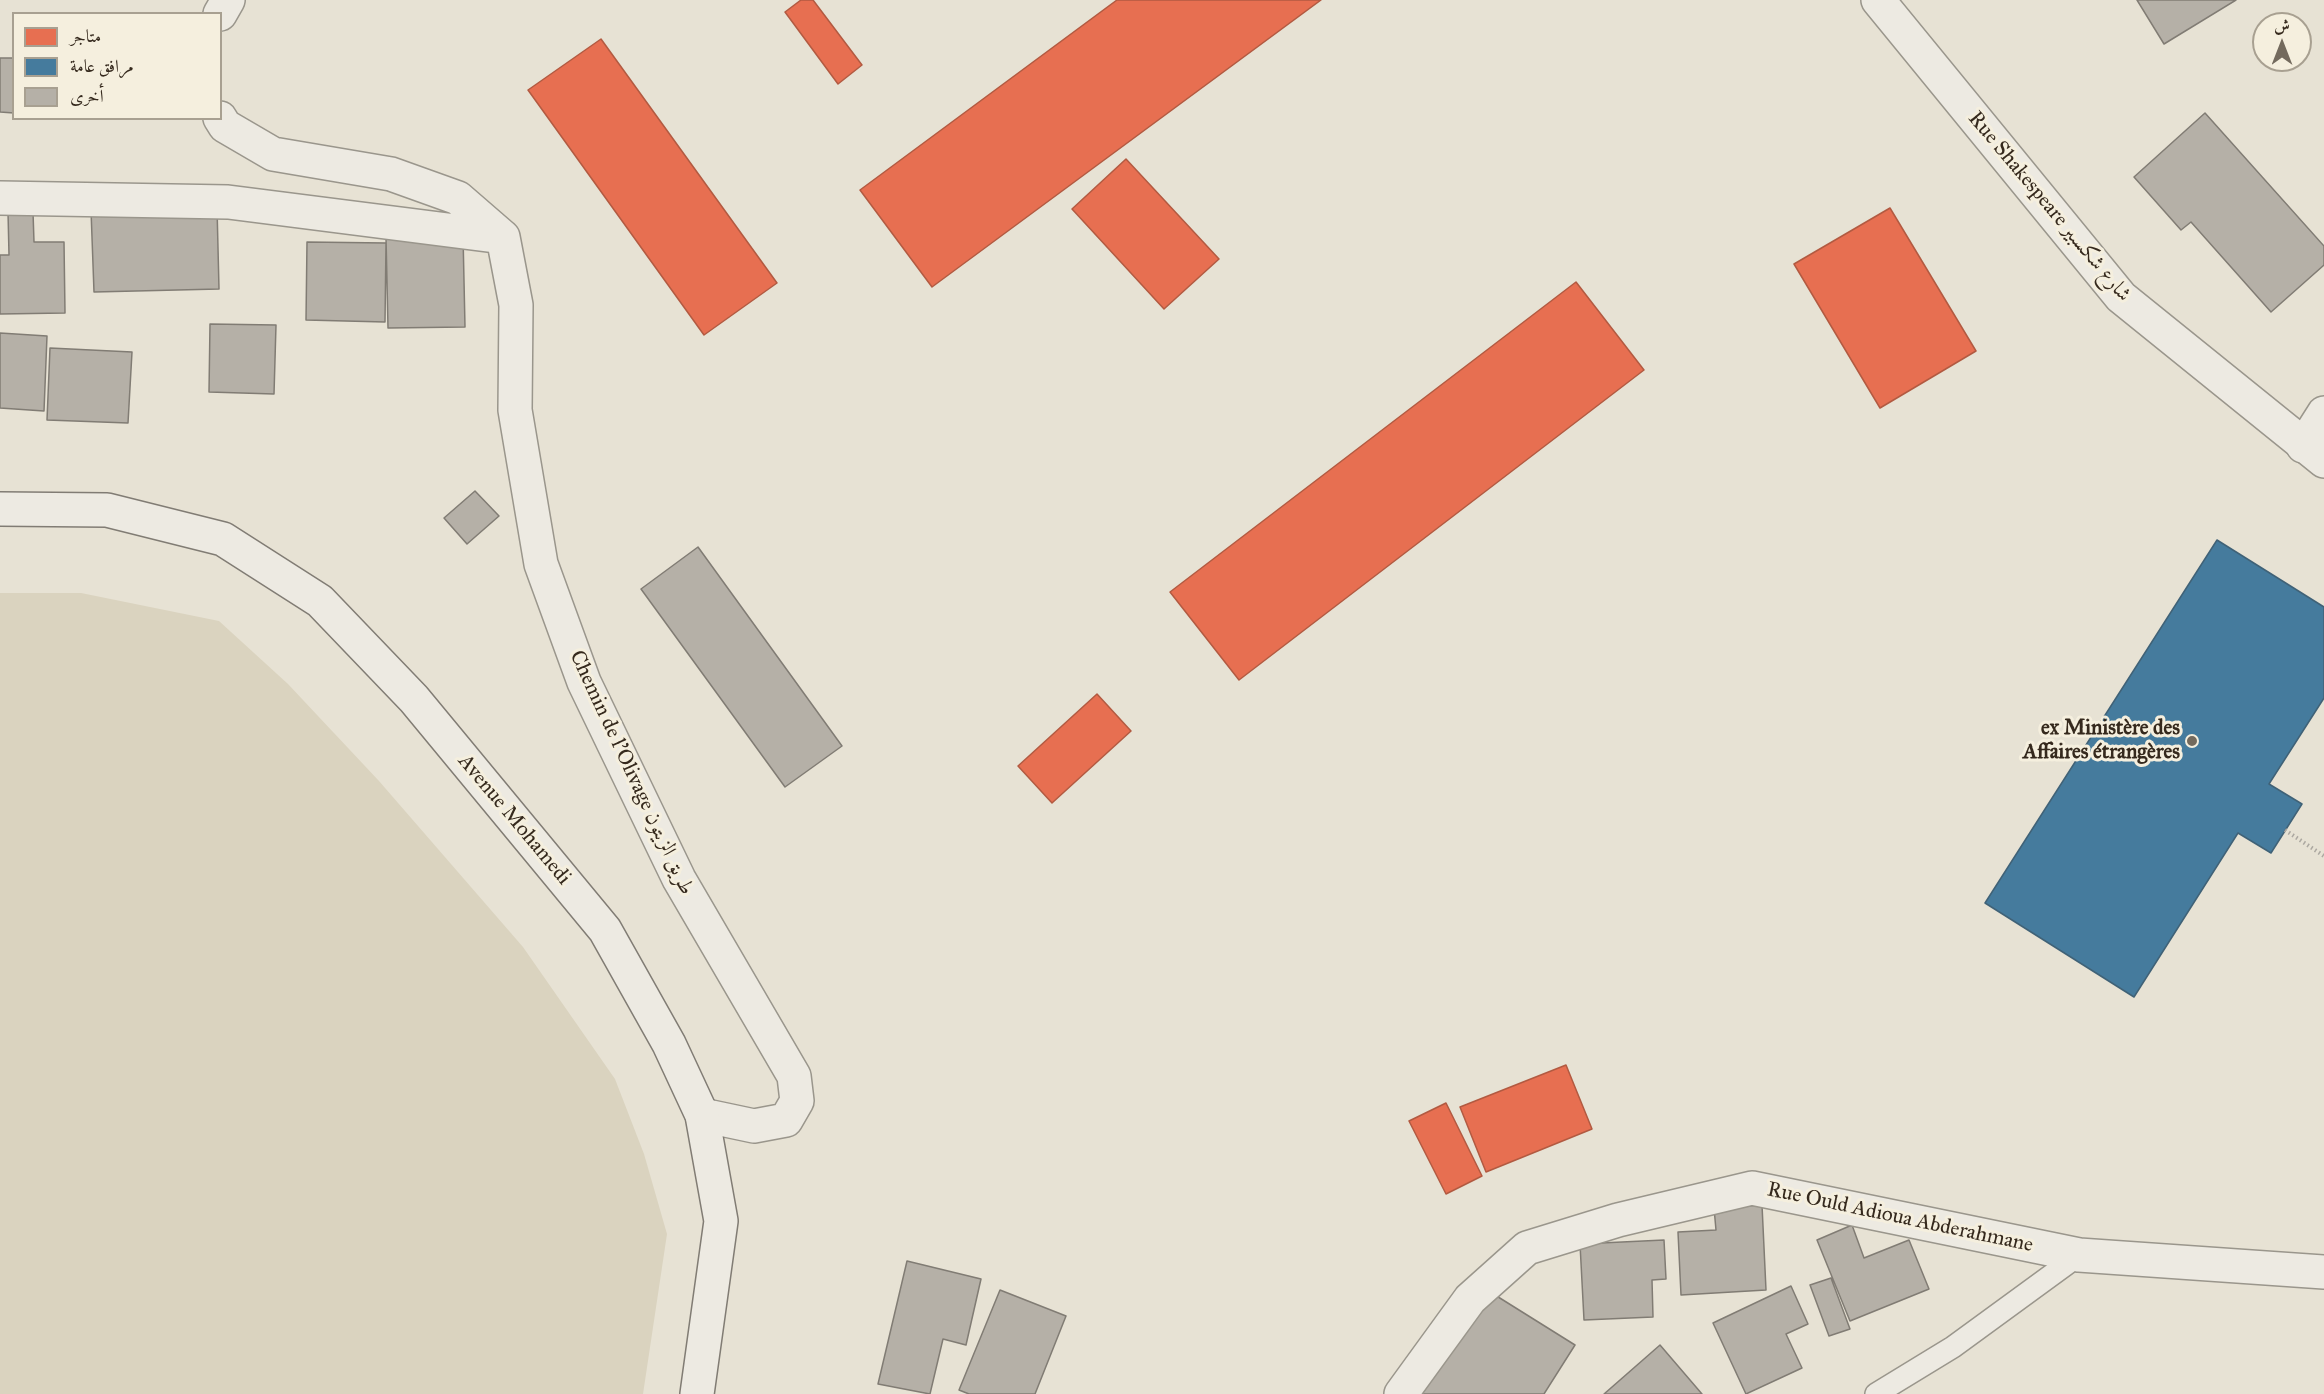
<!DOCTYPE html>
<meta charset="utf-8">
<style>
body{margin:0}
#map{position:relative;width:2324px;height:1394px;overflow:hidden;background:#e7e2d4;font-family:"IM FELL Great Primer",Amiri,serif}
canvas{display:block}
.legend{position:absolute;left:12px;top:12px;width:210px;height:108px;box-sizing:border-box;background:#f5efde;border:2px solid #a8a091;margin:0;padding:8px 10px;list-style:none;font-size:18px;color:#35291d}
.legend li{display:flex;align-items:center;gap:12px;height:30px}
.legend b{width:30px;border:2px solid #a8a091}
.north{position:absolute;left:2252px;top:12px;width:60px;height:60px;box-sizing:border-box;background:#f5efde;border:2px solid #a8a091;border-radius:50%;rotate:0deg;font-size:16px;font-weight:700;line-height:24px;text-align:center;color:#35291d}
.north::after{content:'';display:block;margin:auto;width:21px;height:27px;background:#736a5d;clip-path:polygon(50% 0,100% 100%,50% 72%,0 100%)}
</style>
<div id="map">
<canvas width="2324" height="1394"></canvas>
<ul class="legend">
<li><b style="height:16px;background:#e76f51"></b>متاجر</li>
<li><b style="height:16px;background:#457b9d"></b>مرافق عامة</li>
<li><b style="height:16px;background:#b5b0a7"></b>أخرى</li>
</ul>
<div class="north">ش</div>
</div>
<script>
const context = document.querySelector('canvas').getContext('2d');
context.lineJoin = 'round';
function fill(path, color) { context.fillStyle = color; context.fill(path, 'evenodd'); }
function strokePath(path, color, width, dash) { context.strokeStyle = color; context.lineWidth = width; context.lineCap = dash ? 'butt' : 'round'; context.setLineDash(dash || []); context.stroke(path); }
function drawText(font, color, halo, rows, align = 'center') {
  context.font = font + ' "IM FELL Great Primer",Amiri,serif'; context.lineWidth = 6; context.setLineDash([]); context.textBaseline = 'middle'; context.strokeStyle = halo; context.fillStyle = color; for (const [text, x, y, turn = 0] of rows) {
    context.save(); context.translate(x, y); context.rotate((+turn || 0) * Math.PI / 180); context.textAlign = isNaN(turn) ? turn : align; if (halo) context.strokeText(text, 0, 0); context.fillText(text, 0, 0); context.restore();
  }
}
fill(new Path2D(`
 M0 593H81L219 621 288 684 379 781 523 947 615 1079 644 1154 667 1234 643 1394H0Z`), '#dad3bf');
const shops = new Path2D(`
 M801 0H813L862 65 838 84 785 12Z
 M1117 0H1321L932 287 860 190Z
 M601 39 777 283 704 335 528 90Z
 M1126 159 1219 259 1164 309 1072 209Z
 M1890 208 1976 351 1880 408 1794 264Z
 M1576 282 1644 370 1239 680 1170 592Z
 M1097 694 1131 731 1052 803 1018 766Z
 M1566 1065 1592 1129 1486 1172 1460 1107Z
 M1446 1103 1482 1176 1446 1194 1409 1121Z`);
fill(shops, '#e76f51');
strokePath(shops, '#b25a41', 1.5);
const public = new Path2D(`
 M2217 540 2324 607V698L2269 784 2302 804 2271 853 2238 833 2134 997 1985 903Z`);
fill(public, '#457b9d');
strokePath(public, '#406277', 1.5);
const building = new Path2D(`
 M2137 0H2236L2164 44Z
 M0 58H14V113L0 112Z
 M2205 113 2324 246V265L2271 312 2191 222 2181 230 2134 177Z
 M217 207 219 289 94 292 91 210Z
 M8 212H33L34 242H64L65 313 0 314V255H9Z
 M463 235 465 327 388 328 386 237Z
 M307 242 386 243 385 322 306 320Z
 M210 324 276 325 274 394 209 392Z
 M0 333 47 336 44 411 0 408Z
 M50 348 132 352 128 423 47 420Z
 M475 491 499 516 467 544 444 518Z
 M698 547 842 746 785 787 641 589Z
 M1762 1205 1766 1290 1681 1295 1678 1232 1716 1230 1714 1208Z
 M1852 1225 1864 1258 1909 1240 1929 1289 1850 1321 1817 1240Z
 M1664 1240 1666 1279 1652 1280 1653 1317 1584 1320 1580 1244Z
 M907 1261 981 1279 966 1345 943 1339 930 1394 878 1384Z
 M1831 1278 1850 1329 1829 1336 1810 1285Z
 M1791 1286 1808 1324 1786 1334 1802 1368 1746 1394 1713 1323Z
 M1000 1290 1066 1316 1035 1394H969L959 1390Z
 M1487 1290 1575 1345 1544 1394H1421Z
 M1660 1345 1702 1394H1604Z`);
fill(building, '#b5b0a7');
strokePath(building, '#817c74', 1.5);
const service = new Path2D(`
 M1876 1394 1953 1347 2079 1255`);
const minor = new Path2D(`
 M220 14 228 0
 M220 118 225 126 273 154 391 174 458 198 503 237 516 305 515 410 541 564 584 682 679 879 794 1076 797 1101 786 1120 754 1126 702 1115
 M0 198 228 202 503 237
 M2303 446 2324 413
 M1401 1394 1470 1299 1527 1248 1618 1220 1752 1188 2079 1255 2324 1272`);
const tertiary = new Path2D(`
 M1878 0 2121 297 2324 461`);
const secondary = new Path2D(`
 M0 509 107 510 223 539 320 601 414 699 605 930 669 1044 702 1115 721 1221 697 1394`);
strokePath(service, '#9a968c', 24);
strokePath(minor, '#9a968c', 36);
strokePath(tertiary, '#9a968c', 36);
strokePath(secondary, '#817c74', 36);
strokePath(new Path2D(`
 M2285 830 2324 856`), '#aca8a1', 4, [1.5, 3]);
strokePath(service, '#edeae2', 21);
strokePath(minor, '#edeae2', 33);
strokePath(tertiary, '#edeae2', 33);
strokePath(secondary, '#edeae2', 33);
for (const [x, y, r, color] of [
 [2192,741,6,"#736a5d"]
]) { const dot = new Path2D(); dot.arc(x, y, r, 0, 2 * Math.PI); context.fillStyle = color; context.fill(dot); strokePath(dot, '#f5efde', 2); }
drawText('21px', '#35291d', '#f5efde', [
 ["Rue Shakespeare شارع شكسبير",2049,207,50],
 ["Chemin de l'Olivage طريق الزيتون",631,773,65],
 ["Avenue Mohamedi",514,820,50],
 ["Rue Ould Adioua Abderahmane",1900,1218,12]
]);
drawText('bold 21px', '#35291d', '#f5efde', [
 ["ex Ministère des",2180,729],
 ["Affaires étrangères",2180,753]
], 'right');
</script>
